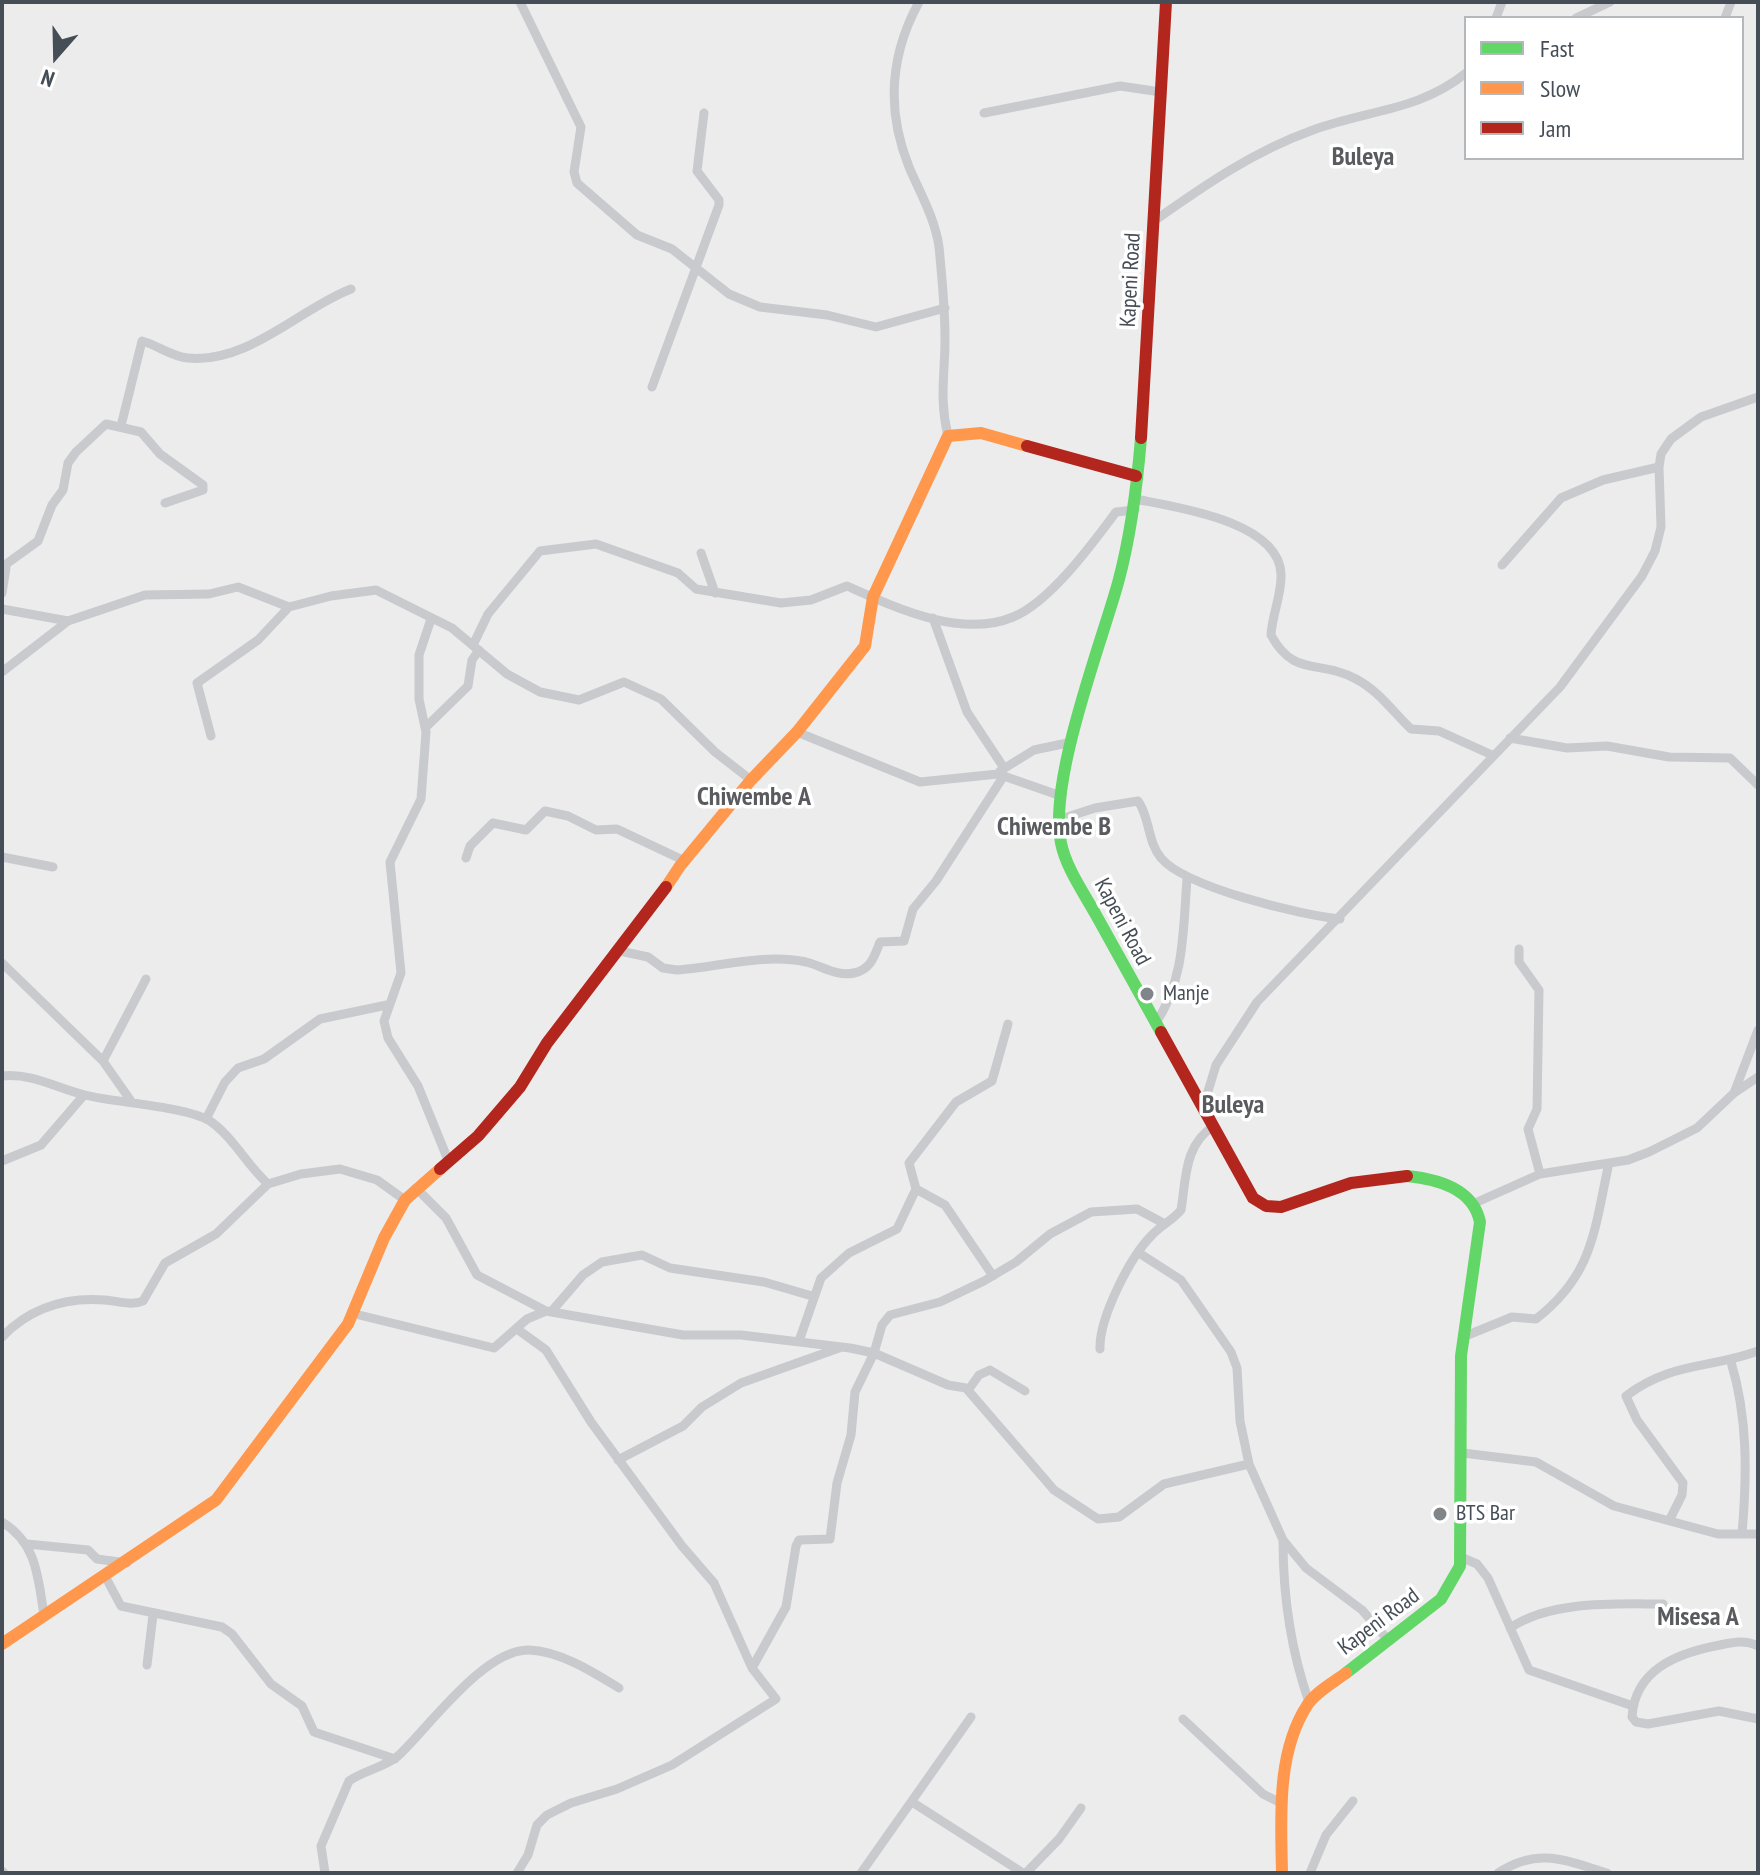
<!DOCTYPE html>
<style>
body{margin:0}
#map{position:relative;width:1760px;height:1875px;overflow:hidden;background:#edecec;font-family:"PT Sans Narrow",sans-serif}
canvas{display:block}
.frame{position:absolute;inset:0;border:4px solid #454d56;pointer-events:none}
.legend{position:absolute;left:1464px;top:16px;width:280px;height:144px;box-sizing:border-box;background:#fff;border:2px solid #b5b8bb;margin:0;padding:10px 14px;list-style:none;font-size:24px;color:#454d56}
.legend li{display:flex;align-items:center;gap:16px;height:40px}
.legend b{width:40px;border:2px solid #b5b8bb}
.north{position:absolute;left:16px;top:16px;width:80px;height:80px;-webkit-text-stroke:6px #fff;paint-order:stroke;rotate:200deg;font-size:22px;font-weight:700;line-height:32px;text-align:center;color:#454d56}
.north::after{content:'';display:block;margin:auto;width:28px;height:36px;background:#454d56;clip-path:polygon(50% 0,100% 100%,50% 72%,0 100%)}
</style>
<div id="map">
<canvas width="1760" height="1875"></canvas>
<div class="frame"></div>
<ul class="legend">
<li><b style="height:10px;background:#63d668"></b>Fast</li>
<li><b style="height:10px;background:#ff974d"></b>Slow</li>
<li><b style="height:10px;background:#b3261e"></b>Jam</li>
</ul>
<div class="north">N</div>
</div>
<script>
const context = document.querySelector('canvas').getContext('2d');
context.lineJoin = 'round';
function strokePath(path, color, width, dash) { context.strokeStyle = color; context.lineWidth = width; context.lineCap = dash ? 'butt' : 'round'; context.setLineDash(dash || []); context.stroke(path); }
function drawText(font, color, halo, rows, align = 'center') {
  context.font = font + ' "PT Sans Narrow",sans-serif'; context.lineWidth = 7; context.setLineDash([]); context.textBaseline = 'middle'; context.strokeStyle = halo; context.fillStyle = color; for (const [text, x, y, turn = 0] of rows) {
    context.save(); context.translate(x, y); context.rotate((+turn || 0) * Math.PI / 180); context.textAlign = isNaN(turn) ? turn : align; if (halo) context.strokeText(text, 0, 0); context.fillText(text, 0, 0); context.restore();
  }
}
strokePath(new Path2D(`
 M520 2 581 127 574 172 577 183 637 235 672 249 729 294 760 307 827 315 876 327 945 308
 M919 2C890 55 886 110 909 167 920 193 935 218 939 247 942 277 945 308 945 339 945 375 939 399 948 436
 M1496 18 1502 2
 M1576 18 1610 2
 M1725 18 1731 2
 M984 113 1120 86 1161 92
 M1154 221C1205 185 1254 151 1313 130 1367 110 1419 111 1466 73
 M652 387 719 205V200L697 171 704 113
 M121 426 142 341C157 345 172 357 188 358 248 364 299 309 351 289
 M1135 499C1175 507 1279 521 1281 574 1282 594 1272 615 1271 635 1294 678 1319 659 1356 679 1379 691 1393 712 1411 729L1439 731 1492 755
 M701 553 715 593
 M1502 565 1561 498 1603 480 1659 467
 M2 567 38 541 52 505 63 490 68 463 76 452 106 424 141 432 160 454 203 485V490L165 503
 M2 593 6 568
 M2 609 68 621 145 595 209 594 238 587 289 607 331 596 376 590 452 628 507 674 540 692 579 700 624 682 661 699 715 752 751 780
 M933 618 967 712 1004 768
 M431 619 419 655V699L426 732 421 799 390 862 401 973 384 1021 388 1038 418 1086 448 1160
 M473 645 488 614 540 551 596 544 678 573 696 589 781 603 811 600 847 586C894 607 961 639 1013 617 1050 602 1093 543 1116 512L1135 510
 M2 672 68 621
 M425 728 468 686 472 660 479 650
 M797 732 920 782 998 774 1061 796
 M211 736 197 683 258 640 289 607
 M1510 738 1567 748 1607 746 1669 757 1730 758 1758 785
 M1000 771 1034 750 1072 742
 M1058 820 1095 808 1138 801C1150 817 1147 841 1161 858 1185 887 1300 915 1340 919
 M2 857 53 867
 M466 858 470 846 493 823 526 830 545 811 568 816 596 830 617 829 685 861
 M1519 949V962L1539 990 1537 1109 1528 1129 1540 1174
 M620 951 648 957 663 968 677 970C720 967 764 953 806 962 822 966 837 977 854 973 871 969 874 957 880 942L904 941 913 909 936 881 1003 777
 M2 963 103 1061 131 1101
 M1155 1024C1185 981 1183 929 1187 879
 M103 1061 146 979
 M2 1076C33 1073 56 1088 85 1095 115 1103 186 1106 210 1121 233 1137 247 1165 268 1184
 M1734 1093 1758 1030
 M1203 1108 1216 1065 1257 1002 1560 687 1642 576 1655 551 1661 527 1659 467 1661 454 1671 439 1701 417 1758 397
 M206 1119 225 1082 238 1068 264 1059 320 1019 387 1005
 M2 1161 41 1145 84 1095
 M416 1188 446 1218 477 1275 546 1311 683 1335H741L850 1348 874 1353 948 1385 966 1388 1054 1490 1098 1519 1119 1517 1164 1484 1249 1464
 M1475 1203 1540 1174 1628 1160 1649 1152 1697 1128 1734 1093 1758 1077
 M1139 1253 1181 1280 1231 1352 1237 1368 1240 1421 1249 1464 1283 1540 1306 1568 1362 1610 1389 1641
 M993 1276 945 1205 916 1189 909 1163 956 1102 992 1081 1008 1024
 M551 1312 583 1275 602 1262 642 1255 670 1268 764 1282 812 1296
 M355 1314 494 1348 527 1319 546 1311
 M2 1337C30 1308 66 1297 105 1300 117 1301 132 1306 143 1301L165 1263 216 1234 268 1184 301 1174 340 1169 377 1180 405 1200
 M1463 1337 1512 1317 1536 1319C1594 1274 1594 1230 1609 1163
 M799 1341 821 1278 849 1253 897 1229 916 1189
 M1100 1349C1099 1318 1130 1257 1152 1235 1161 1225 1173 1220 1181 1210 1186 1180 1184 1144 1214 1126
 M1731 1362C1748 1418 1747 1475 1742 1534
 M969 1389 979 1375 990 1370 1025 1391
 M1463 1453 1536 1462 1614 1506 1718 1534H1758
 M618 1460 683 1426 702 1407 741 1383 839 1348
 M1670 1519 1682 1495 1683 1483 1637 1420 1626 1396C1670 1362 1709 1369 1758 1351
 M2 1522C37 1543 38 1578 44 1615
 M1283 1540C1283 1597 1290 1648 1309 1702
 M27 1544 88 1550 97 1559 127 1563
 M1463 1558 1477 1564 1488 1578 1529 1670 1633 1706
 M105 1576 121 1606 222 1627 232 1634 271 1684 302 1706 314 1732 395 1759
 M1510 1628C1551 1600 1616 1604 1663 1604
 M1758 1646C1743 1639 1731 1643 1715 1646 1676 1654 1635 1670 1632 1717L1636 1722 1648 1724 1719 1711 1758 1719
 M147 1665 153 1615
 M752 1668 786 1607 796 1546 799 1540 830 1539 837 1483 851 1435 855 1392 874 1353 882 1325 890 1315 940 1302 984 1281 1016 1262 1050 1234 1091 1212 1137 1209 1165 1224
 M1183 1719 1263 1794 1281 1803
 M912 1802 1023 1873
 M2 1871 4 1873
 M325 1873 321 1846 349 1781C363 1771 385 1767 398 1756 429 1727 484 1649 529 1650 560 1651 593 1672 619 1688
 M517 1873 528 1855 537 1825 547 1815 571 1803 617 1789 672 1765 776 1699 752 1668 714 1583 682 1546 591 1422 546 1350 517 1329
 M861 1873 971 1717
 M1026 1873 1059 1839 1081 1808
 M1310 1873 1326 1835 1353 1801
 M1498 1873C1538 1847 1564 1860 1607 1873`), '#c8cacd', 9);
strokePath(new Path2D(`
 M1141 438C1137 487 1131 535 1118 583 1100 647 1048 782 1061 843 1066 868 1084 893 1096 915 1118 954 1139 993 1161 1032
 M1346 1673 1441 1599 1460 1566 1461 1356 1480 1222C1473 1188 1437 1179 1407 1176`), '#63d668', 12);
strokePath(new Path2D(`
 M666 887 680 866 751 780 797 732 865 646 873 597 948 436 981 433 1027 446
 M2 1644 216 1500 348 1324 384 1238 405 1200 440 1169
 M1282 1873C1281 1819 1276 1752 1308 1704 1316 1692 1334 1682 1346 1673`), '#ff974d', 12);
strokePath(new Path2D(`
 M1141 438 1166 2
 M1027 446 1136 476
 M1161 1032 1253 1198 1266 1206 1281 1207 1351 1183 1407 1176
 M440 1169 478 1136 520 1087 547 1043 666 887`), '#b3261e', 12);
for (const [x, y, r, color] of [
 [1147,994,8,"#80858a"],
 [1440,1514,8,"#80858a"]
]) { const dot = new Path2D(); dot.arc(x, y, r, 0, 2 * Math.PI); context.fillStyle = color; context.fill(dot); strokePath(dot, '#fff', 3); }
drawText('22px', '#454d56', '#fff', [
 ["Kapeni Road",1131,280,-87],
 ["Kapeni Road",1122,922,62],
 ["Kapeni Road",1379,1622,-37]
]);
drawText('22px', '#454d56', '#fff', [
 ["Manje",1163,994],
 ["BTS Bar",1456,1514]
], 'left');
drawText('bold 26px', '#595b5f', '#fff', [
 ["Buleya",1363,158],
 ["Chiwembe A",754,798],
 ["Chiwembe B",1054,828],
 ["Buleya",1233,1106],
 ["Misesa A",1698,1618]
]);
</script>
